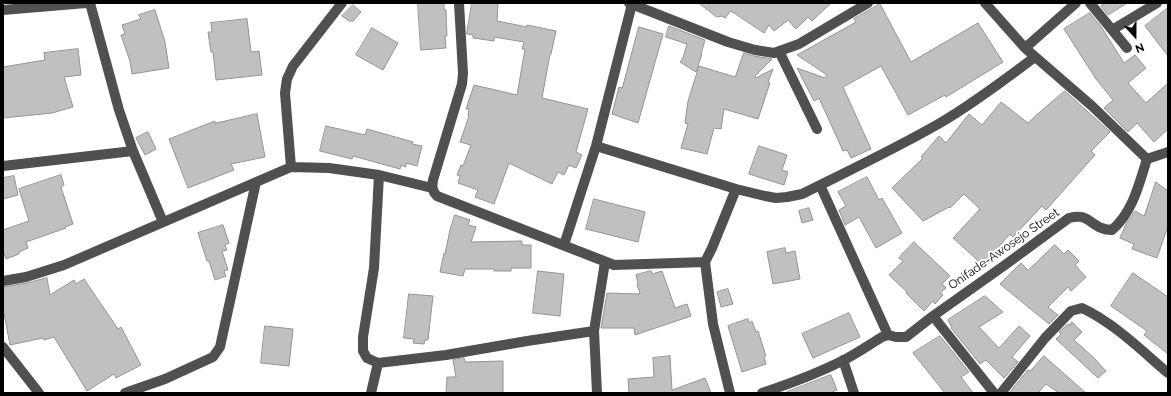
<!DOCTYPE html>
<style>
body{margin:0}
#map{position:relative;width:1171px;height:396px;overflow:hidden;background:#fff;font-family:Raleway,sans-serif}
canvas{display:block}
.frame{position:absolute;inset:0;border:4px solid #000;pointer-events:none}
.north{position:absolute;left:1115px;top:16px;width:40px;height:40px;-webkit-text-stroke:3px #fff;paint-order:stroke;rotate:159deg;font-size:11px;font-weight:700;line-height:16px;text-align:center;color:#000}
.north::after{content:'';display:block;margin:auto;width:14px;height:18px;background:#000;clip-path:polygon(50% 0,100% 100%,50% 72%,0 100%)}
</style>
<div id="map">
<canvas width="1171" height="396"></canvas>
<div class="frame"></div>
<div class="north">N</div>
</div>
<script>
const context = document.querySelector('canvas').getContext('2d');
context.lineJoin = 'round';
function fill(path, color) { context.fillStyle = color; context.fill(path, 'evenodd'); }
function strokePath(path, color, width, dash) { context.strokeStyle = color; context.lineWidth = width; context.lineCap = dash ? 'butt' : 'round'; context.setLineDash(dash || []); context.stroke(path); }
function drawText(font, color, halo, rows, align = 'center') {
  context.font = font + ' Raleway,sans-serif'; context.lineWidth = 4; context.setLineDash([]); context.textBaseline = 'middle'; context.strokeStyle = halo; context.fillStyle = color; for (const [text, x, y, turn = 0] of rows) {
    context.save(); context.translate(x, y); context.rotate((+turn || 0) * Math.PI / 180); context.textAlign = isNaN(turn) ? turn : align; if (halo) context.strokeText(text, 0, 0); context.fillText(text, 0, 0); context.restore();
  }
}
const building = new Path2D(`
 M418 3H444V10H446L447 36H445L446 48 421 50Z
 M472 3H498L497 21 527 27V25L556 31 551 54H550L542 98 588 109 576 152 582 155 576 168 569 165 564 175 558 172 552 184 509 163 494 204 475 197 478 190 458 183 460 176 457 175 461 165 463 166 471 145 460 142 469 116 468 115 469 109H466L474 85 517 95 525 49H522L524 42 494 37V41L473 38V35L467 34Z
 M699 3H831L812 21 808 17 796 29 788 20 774 31 769 25 764 33 731 11 725 18 722 16 717 17Z
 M1106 3H1127L1108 15 1101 6Z
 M880 4 911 62 978 23 1003 62 946 97 945 95 908 115 881 66 843 87 871 149 851 158 847 150 843 151 819 98 814 101 797 68 825 78 827 75 797 55 856 22 854 19Z
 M353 5 361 12 353 21H349L342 16Z
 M1168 8V56L1145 26Z
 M155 10 165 42 169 68 132 74 130 61 121 35 125 34 122 25 141 19 139 15Z
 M1090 13 1102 28 1124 63 1135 55 1146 68 1128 83 1146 103 1168 83V129L1154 142 1137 123 1128 132 1104 108 1113 100 1096 79 1064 29Z
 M247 19 251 52 259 51 262 75 216 80 213 52H211L208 32H212L211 23Z
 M669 26 705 40 701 54H702L696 72 680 62 683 58 687 44 666 37Z
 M639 27 663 34 638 123 612 114 619 87 622 88Z
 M372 28 398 43 383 70 356 55Z
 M78 49 81 75 64 77 73 107 52 113 3 118V67L45 60 44 53Z
 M744 53 754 56 772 59 755 76 756 78 773 69 768 82 770 83 758 119 724 109 721 129 714 128 707 154 681 148 688 124 685 123 688 101 699 66 735 77Z
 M1065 91 1110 132 1091 151 1095 155 1046 210 1042 206 1013 237 1010 234 991 255 994 257 985 267 953 238 980 209 964 194 950 208 949 207 923 221 892 188 923 158 921 157 939 136 946 143 969 114 982 125 1001 102 1028 123 1041 111Z
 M257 114 265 157 231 164 234 170 188 188 169 139 215 121V123Z
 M326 126 365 135 367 129 413 142 412 144 422 146 417 166 406 163V167L401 165 400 169 353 156 352 159 320 151Z
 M148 132 156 149 145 155 136 138Z
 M759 146 787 155 782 170 788 172 784 185 749 174Z
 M61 175 64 185 61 187 73 224 65 227 66 228 26 242 28 248 19 252V254L6 259 3 251V230L29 221 19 189Z
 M14 176 18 195 3 199V178Z
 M867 177 879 200 882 198 902 233 876 248 859 217 845 225 839 210 846 206 838 192Z
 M1156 182 1168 191V226L1157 258 1132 249 1134 244 1120 238 1126 224 1135 211 1144 216Z
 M594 199 645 212 638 242 586 229Z
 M809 208 813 220 802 223 799 211Z
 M455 215 470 220 468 225 476 227 471 242 522 241V245H531V268H511V271H494V269H465L463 276 440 272 444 253 445 254 450 230Z
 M223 225 229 243 225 245 227 250 222 251 228 270 224 271 226 276 215 280 209 261H207L198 233Z
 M914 242 950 276 942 284 946 288 940 293 943 295 935 304 933 301 924 311 906 293 907 292 889 275 903 261 899 258Z
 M1055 245 1064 254 1068 250 1079 261 1075 265 1086 277 1071 291 1068 287 1048 307 1058 315 1049 324 1000 284 1021 263 1028 270Z
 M785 248 786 253 795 251 800 279 773 284 767 252Z
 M538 271 564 274 560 316 533 313Z
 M651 271 652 274 662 271 675 308 687 304 691 316 635 335 634 328H601L607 293 640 294 637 284 638 283 636 275Z
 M1133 273 1168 297V354L1144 335 1147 331 1111 306Z
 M47 278 50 295 74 280 76 284 84 279 118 329 121 327 141 365 116 378 114 374 87 391 54 337 44 340 43 338 10 345 3 308V287L27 283Z
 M728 289 733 304 721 307 717 292Z
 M409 294 433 296 428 340H425L424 344 413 343 414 339 404 338Z
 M985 296 1003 312 979 327 999 348 1019 326 1030 336 1012 357 1018 362 1004 378 986 360 980 364 951 328H952L948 320Z
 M849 313 860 337 813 358 802 334Z
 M748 319 749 323 752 321 756 332 758 331 766 356 764 357 766 364 742 372 728 326Z
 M1072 322 1082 332 1074 340 1093 357 1106 371 1098 378 1056 339 1061 334 1059 332 1068 324 1070 325Z
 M265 326 293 329 289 366 261 363Z
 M940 336 969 372 961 377 973 393H945L913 353Z
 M670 356 672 390 705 378 711 393H629L628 379 654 377 653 358Z
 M1044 356 1086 393H1059L1046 384 1038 393H1009L1028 370 1030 371Z
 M464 358 465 362 503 361V393H446L447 377H456L453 360Z
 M831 375 837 390 830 393H787V392Z`);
fill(building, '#c0c0c0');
strokePath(building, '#949494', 1);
strokePath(new Path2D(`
 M90 3 119 110 133 151 163 222
 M459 3 463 73 462 84 433 180C432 187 432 191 437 196L614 265 705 262
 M629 3 728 42 755 50 774 53 799 44 868 3
 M985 3 1025 48 1092 106 1147 159 1168 152
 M1090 3 1127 48
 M3 10 86 3
 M1112 30 1157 3
 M1025 48 1076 3
 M779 51 817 129
 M596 146 736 189 765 196 776 198 787 197 802 194C848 171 895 149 940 123 973 104 1004 80 1035 57
 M3 166 133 151
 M291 167 285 93 287 79 293 66 342 3
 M379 175 374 268 363 337V351L367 358 378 363 446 355 527 341 594 331
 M820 185 888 335
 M564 245 596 146 632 4
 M3 281 26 277 64 265 291 167 329 168 379 175 432 188
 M933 316 994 393
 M3 347 39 393
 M843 360 854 393
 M125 393 165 379 213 357 220 347 256 182
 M371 393 378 363
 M597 393 594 331 605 262
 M730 393 713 324 705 262 712 248 736 189
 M762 393C789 384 816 374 842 361 856 354 869 345 882 337L888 335 896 337H906L933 316 1005 265 1069 218C1086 214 1086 220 1099 227 1103 229 1108 230 1112 230 1133 212 1139 184 1147 159
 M1001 393 1045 338 1071 311 1082 308C1114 323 1141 350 1168 373`), '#505050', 10);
drawText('12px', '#000', '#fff', [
 ["Onifade-Awosejo Street",1004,249,-35]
]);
</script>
